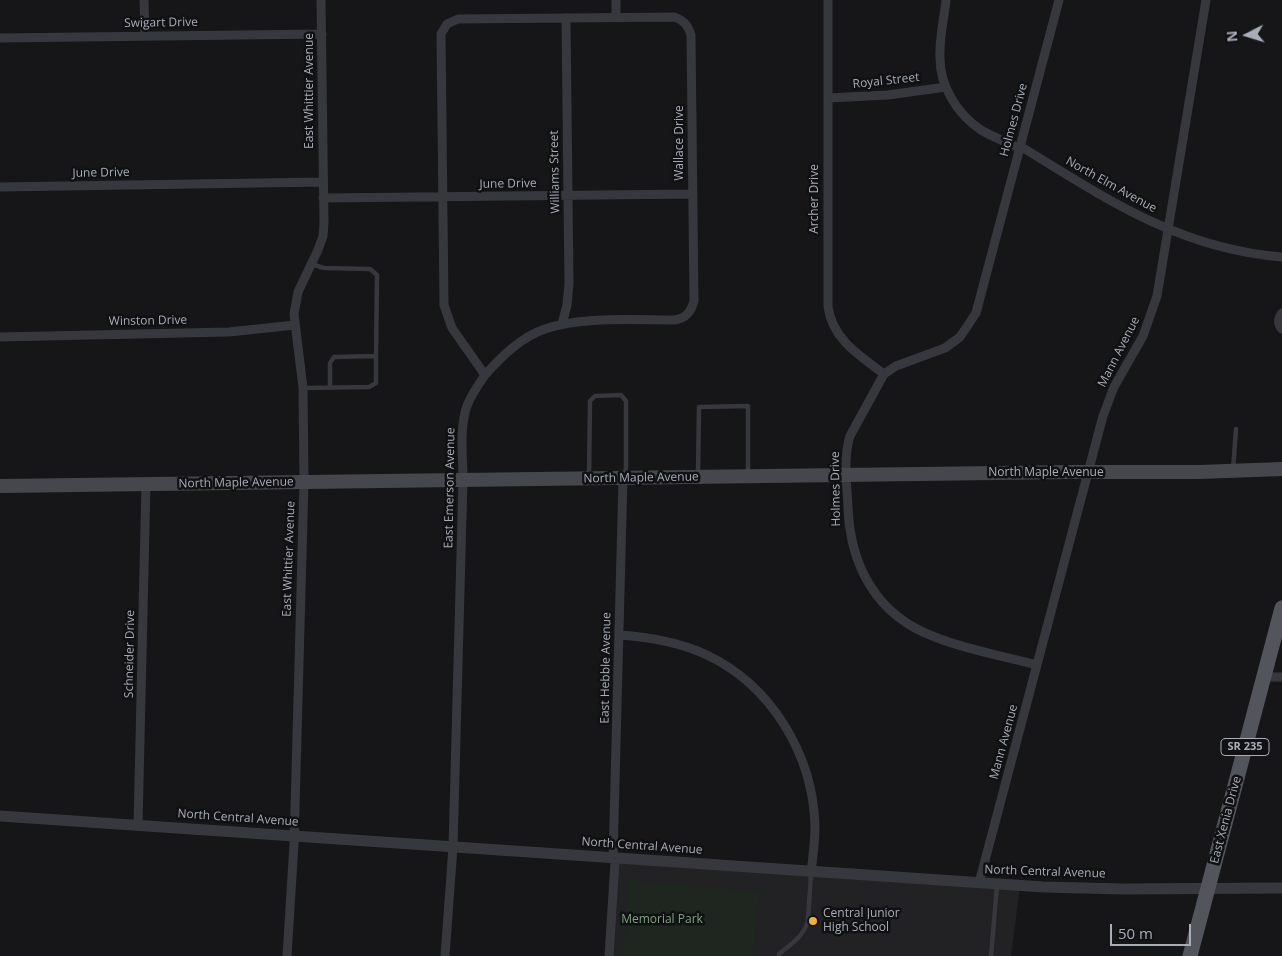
<!DOCTYPE html>
<style>
body{margin:0}
#map{position:relative;width:1282px;height:956px;overflow:hidden;background:#161618;font-family:"Open Sans",sans-serif}
canvas{display:block}
.north{position:absolute;left:1222px;top:10px;width:50px;height:50px;-webkit-text-stroke:4px #111113;paint-order:stroke;rotate:265deg;font-size:14px;font-weight:700;line-height:20px;text-align:center;color:#a8adb8}
.north::after{content:'';display:block;margin:auto;width:18px;height:22px;background:#a8adb8;clip-path:polygon(50% 0,100% 100%,50% 72%,0 100%)}
.scale{position:absolute;left:1110px;top:924px;width:81px;height:22px;box-sizing:border-box;border:2px solid #a8adb8;border-top:0;padding-left:6px;font-size:15px;line-height:18px;white-space:nowrap;color:#a8adb8;-webkit-text-stroke:4px #111113;paint-order:stroke}
</style>
<div id="map">
<canvas width="1282" height="956"></canvas>
<div class="north">N</div>
<div class="scale">50 m</div>
</div>
<script>
const context = document.querySelector('canvas').getContext('2d');
context.lineJoin = 'round';
function fill(path, color) { context.fillStyle = color; context.fill(path, 'evenodd'); }
function strokePath(path, color, width, dash) { context.strokeStyle = color; context.lineWidth = width; context.lineCap = dash ? 'butt' : 'round'; context.setLineDash(dash || []); context.stroke(path); }
function drawText(font, color, halo, rows, align = 'center') {
  context.font = font + ' "Open Sans",sans-serif'; context.lineWidth = 5; context.setLineDash([]); context.textBaseline = 'middle'; context.strokeStyle = halo; context.fillStyle = color; for (const [text, x, y, turn = 0] of rows) {
    context.save(); context.translate(x, y); context.rotate((+turn || 0) * Math.PI / 180); context.textAlign = isNaN(turn) ? turn : align; if (halo) context.strokeText(text, 0, 0); context.fillText(text, 0, 0); context.restore();
  }
}
fill(new Path2D(`
 M613 858 1020 886 1011 956H608Z`), '#222225');
fill(new Path2D(`
 M628 880 759 892 753 956H623Z`), '#1e261f');
strokePath(new Path2D(`
 M311 264 324 268 370 269 377 275 376 356
 M303 388 369 387 376 383V356L334 357 330 363V387
 M1233 470 1236 429
 M698 475 699 407 748 406V473
 M589 476 590 401 595 396 621 395 626 401V468L624 476
 M779 956V954C790 945 804 936 808 921L811 873
 M991 956 997 886`), '#37383d', 4.5);
strokePath(new Path2D(`
 M144 0 145 36
 M616 0V17
 M828 0V307C833 340 859 355 884 374
 M946 0C944 19 939 39 940 58 940 86 957 114 981 130 993 137 1006 142 1019 148
 M0 38 322 34
 M828 98 888 95 946 87
 M1020 146C1105 198 1179 249 1282 257
 M0 187 323 182
 M323 198 693 194
 M1282 313C1278 318 1277 324 1282 329
 M562 324 567 305 569 284 566 18
 M0 337 229 332 295 325
 M619 635C650 637 679 642 707 655 772 686 813 755 815 826 815 841 813 857 811 872
 M1037 665C1004 656 967 650 935 637 877 616 850 566 848 507 847 485 843 458 850 436L884 374 896 366 945 348 960 337 976 313 1059 0
 M1263 677H1282
 M138 825 146 484
 M979 883 1103 416 1114 387 1143 336 1157 296 1206 0
 M287 956 294 844 304 482 303 388 294 314 298 292 318 250 323 236 324 223 321 0
 M445 956 453 847 463 480C463 456 459 429 467 406 471 395 478 385 485 375L452 328 444 305 441 34 447 24 458 19 675 17C684 21 688 25 691 35L694 301C691 312 686 318 675 320 635 320 582 316 545 329 521 337 501 357 485 375
 M609 956 615 862 613 858 623 478`), '#37383d', 9);
strokePath(new Path2D(`
 M0 816 1043 887 1123 889 1282 888`), '#37383d', 11);
strokePath(new Path2D(`
 M0 486 1072 472H1199L1282 469`), '#45474d', 14);
strokePath(new Path2D(`
 M1190 956 1282 608`), '#53555c', 15);
for (const [x, y, r, color] of [
 [813,921,5,"#f2b134"]
]) { const dot = new Path2D(); dot.arc(x, y, r, 0, 2 * Math.PI); context.fillStyle = color; context.fill(dot); strokePath(dot, '#111113', 2); }
for (const [x, y, w] of [
 [1245,747,48]
]) { const box = new Path2D(); box.roundRect(x - w / 2, y - 8.5, w, 17, 4); context.fillStyle = '#111113'; context.fill(box); strokePath(box, '#a8adb8', 1); }
drawText('bold 11px', '#a8adb8', null, [
 ["SR 235",1245,747]
]);
drawText('12px', '#a8adb8', '#111113', [
 ["Swigart Drive",161,23,-1],
 ["Royal Street",886,81,-6],
 ["East Whittier Avenue",310,91,-90],
 ["Holmes Drive",1014,120,-75],
 ["Wallace Drive",680,143,-90],
 ["Williams Street",555,172,-91],
 ["June Drive",101,173,-1],
 ["June Drive",508,184,-1],
 ["North Elm Avenue",1111,185,29],
 ["Archer Drive",815,199,-90],
 ["Winston Drive",148,321,-1],
 ["Mann Avenue",1119,352,-63],
 ["North Maple Avenue",1046,473],
 ["North Maple Avenue",641,478,-1],
 ["North Maple Avenue",236,483,-1],
 ["East Emerson Avenue",450,488,-89],
 ["Holmes Drive",836,489,-91],
 ["East Whittier Avenue",289,559,-88],
 ["Schneider Drive",130,654,-89],
 ["East Hebble Avenue",606,668,-89],
 ["Mann Avenue",1004,742,-75],
 ["North Central Avenue",238,818,4],
 ["East Xenia Drive",1226,820,-75],
 ["North Central Avenue",642,846,4],
 ["North Central Avenue",1045,872,2]
]);
drawText('12px', '#a8adb8', '#111113', [
 ["Central Junior",823,914],
 ["High School",823,928]
], 'left');
drawText('12px', '#7fa381', '#111113', [
 ["Memorial Park",662,920]
]);
</script>
